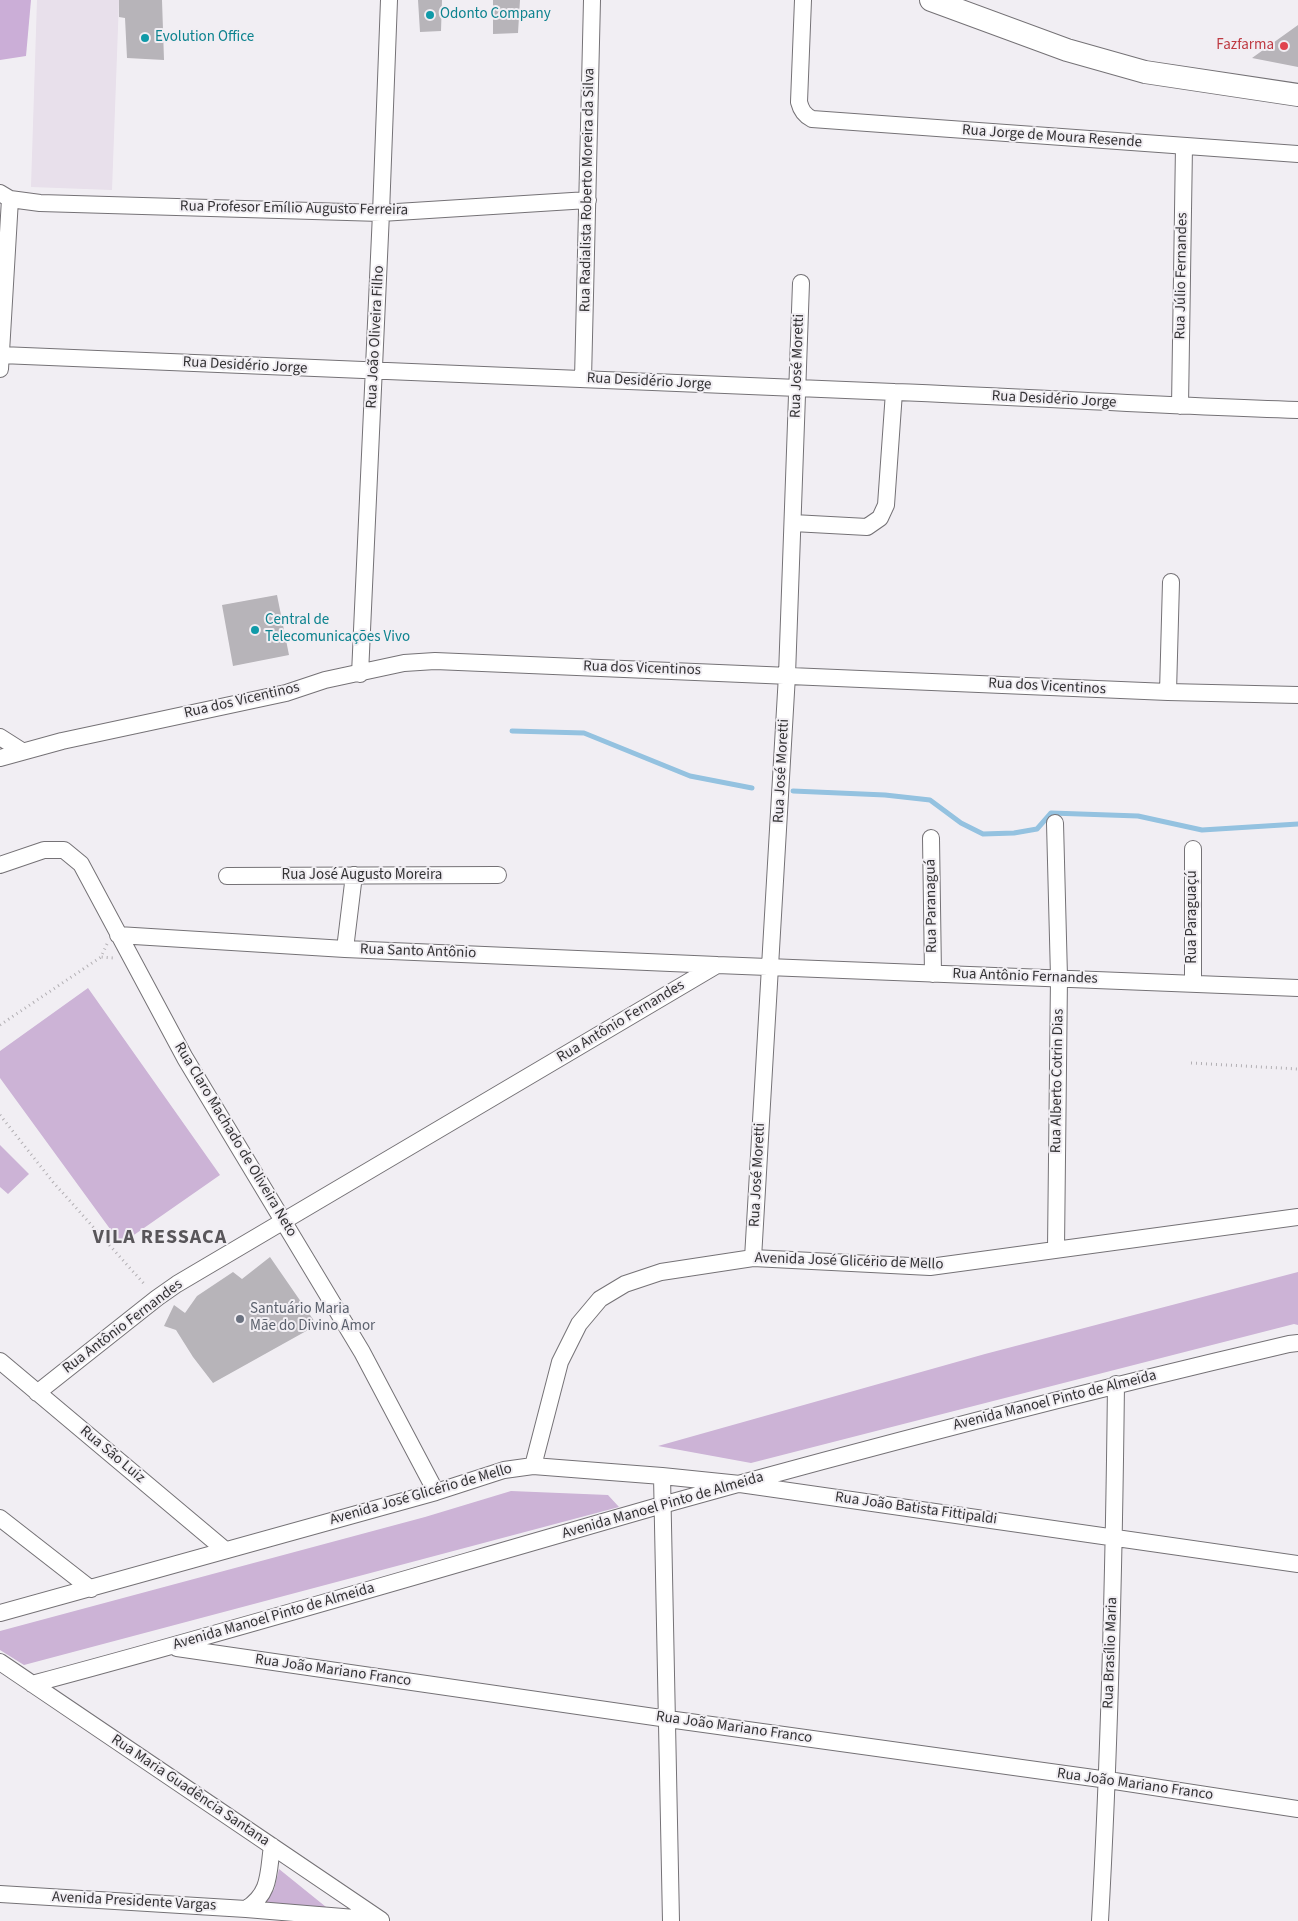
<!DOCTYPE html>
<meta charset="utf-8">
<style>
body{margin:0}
canvas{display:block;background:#f1eef3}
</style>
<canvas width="1298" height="1921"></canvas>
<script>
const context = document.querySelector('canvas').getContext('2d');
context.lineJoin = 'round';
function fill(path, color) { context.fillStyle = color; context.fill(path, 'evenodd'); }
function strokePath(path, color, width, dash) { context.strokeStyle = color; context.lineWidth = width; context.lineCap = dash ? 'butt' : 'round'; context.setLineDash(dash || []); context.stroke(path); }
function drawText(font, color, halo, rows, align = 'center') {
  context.font = font + ' "Source Sans 3",sans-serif'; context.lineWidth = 4; context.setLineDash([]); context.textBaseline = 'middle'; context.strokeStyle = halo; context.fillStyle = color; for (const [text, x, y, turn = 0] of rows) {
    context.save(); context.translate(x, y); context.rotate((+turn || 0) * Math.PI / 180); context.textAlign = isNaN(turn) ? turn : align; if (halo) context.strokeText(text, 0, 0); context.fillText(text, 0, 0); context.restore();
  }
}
fill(new Path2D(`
 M37 0H119L112 190 31 187Z`), '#e8e0eb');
fill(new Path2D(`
 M88 988 220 1175 121 1244 0 1078V1051Z
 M0 1145 29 1174 8 1194 0 1187Z
 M1298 1272V1325L1294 1324 751 1463 658 1446 985 1354Z
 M511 1491 608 1495 619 1507 24 1665 0 1650V1631L425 1517Z
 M279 1869 331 1911 264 1903 274 1890Z`), '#ccb3d6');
fill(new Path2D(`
 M0 0H31L26 56 0 60Z`), '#cbaed7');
strokePath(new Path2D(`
 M512 731 584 733 690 776 752 788
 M793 791 885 795 930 800 961 823 983 834 1014 833 1037 829 1051 813 1138 816 1202 830 1298 824`), '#94c2e0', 5);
fill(new Path2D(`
 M119 0H162L164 60 127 58 125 18 119 17Z
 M418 0H442L441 31 420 32Z
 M493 0H520L518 33 493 34Z
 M1298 25V67L1252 58Z
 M277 595 289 655 233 666 222 605Z
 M270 1257 317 1325 213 1383 193 1357 176 1330 164 1326 174 1305 185 1313 197 1296 233 1272 242 1279Z`), '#b7b4b9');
const minor = new Path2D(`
 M803 0 799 102C801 110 804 115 812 119L1298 154
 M0 193 10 199 40 203 381 213 588 200
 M1 355C298 369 596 380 894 392 1029 397 1163 406 1298 410
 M0 369 10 199
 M583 379 592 0
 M1180 406 1184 146
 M793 523 867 527 880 518 886 505 894 392
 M360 674 381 213 389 0
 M1168 692 1171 582
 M0 737 22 751
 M0 758 62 741 286 693 325 680 404 663 435 661 1168 692 1298 695
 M1055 823 1059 977 1056 1248
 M931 838 933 974
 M1193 849V984
 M0 865 44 850H64L81 864 185 1058 362 1352 436 1492
 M227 876 498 875
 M118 935 345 949 717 965
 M345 949 354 875
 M753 1258 787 675 801 283
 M0 1361 225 1550
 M37 1393 157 1298 177 1284 717 965 1298 988
 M533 1466 560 1362 579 1324 600 1299 625 1284 661 1272 753 1258 930 1267 1298 1217
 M662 1476 671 1921
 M0 1518 91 1589
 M0 1613 436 1492 504 1470 533 1466 662 1476 740 1484 1298 1564
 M177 1648 668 1719 1108 1780 1298 1809
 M0 1662 381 1920
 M32 1684C243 1628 452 1565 662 1505 870 1447 1079 1393 1289 1344L1298 1343
 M0 1894 246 1909 379 1920
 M246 1909C271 1893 268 1873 272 1846
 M1100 1921C1110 1742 1114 1563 1116 1384`);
const secondary = new Path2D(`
 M931 0 1067 50 1145 72 1298 95`);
strokePath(minor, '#757276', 18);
strokePath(secondary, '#757276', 24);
strokePath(new Path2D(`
 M107 944 101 957 114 958
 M0 1025 101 957
 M1191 1063 1298 1069
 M0 1115 53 1182 146 1286`), '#b2afb3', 3, [1, 4]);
strokePath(minor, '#fff', 16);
strokePath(secondary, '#fff', 22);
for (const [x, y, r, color] of [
 [430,15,5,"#0f9aa8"],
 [145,38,5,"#0f9aa8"],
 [1284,46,5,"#e0444e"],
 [255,630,5,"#0f9aa8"],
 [240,1319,5,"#6b7280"]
]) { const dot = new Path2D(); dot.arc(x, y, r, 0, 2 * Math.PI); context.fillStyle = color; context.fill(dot); strokePath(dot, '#f1eef3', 2); }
drawText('15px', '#0d838f', '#f1eef3', [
 ["Odonto Company",440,15],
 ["Evolution Office",155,38],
 ["Central de",265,621],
 ["Telecomunicações Vivo",265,638]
], 'left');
drawText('15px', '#be3a42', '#f1eef3', [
 ["Fazfarma",1274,46]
], 'right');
drawText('15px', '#333234', '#f1eef3', [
 ["Rua Jorge de Moura Resende",1052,137,4],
 ["Rua Radialista Roberto Moreira da Silva",588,190,-89],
 ["Rua Profesor Emílio Augusto Ferreira",294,209,1],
 ["Rua Júlio Fernandes",1182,276,-89],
 ["Rua João Oliveira Filho",376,337,-87],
 ["Rua Desidério Jorge",245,366,3],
 ["Rua José Moretti",798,366,-88],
 ["Rua Desidério Jorge",649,382,3],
 ["Rua Desidério Jorge",1054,400,3],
 ["Rua dos Vicentinos",642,669,2],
 ["Rua dos Vicentinos",1047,687,3],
 ["Rua dos Vicentinos",242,701,-13],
 ["Rua José Moretti",782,771,-87],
 ["Rua José Augusto Moreira",362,876],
 ["Rua Paranaguá",932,906,-91],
 ["Rua Paraguaçú",1193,917,-90],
 ["Rua Santo Antônio",418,952,2],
 ["Rua Antônio Fernandes",1025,977,2],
 ["Rua Antônio Fernandes",621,1022,-31],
 ["Rua Alberto Cotrin Dias",1058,1081,-89],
 ["Rua Claro Machado de Oliveira Neto",235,1140,59],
 ["Rua José Moretti",758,1175,-87],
 ["Avenida José Glicério de Mello",849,1262,2],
 ["Rua Antônio Fernandes",123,1327,-37],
 ["Avenida Manoel Pinto de Almeida",1055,1401,-14],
 ["Rua São Luiz",112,1455,40],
 ["Avenida José Glicério de Mello",421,1495,-16],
 ["Avenida Manoel Pinto de Almeida",663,1506,-16],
 ["Rua João Batista Fittipaldi",916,1509,8],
 ["Avenida Manoel Pinto de Almeida",274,1617,-16],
 ["Rua Brasílio Maria",1111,1653,-88],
 ["Rua João Mariano Franco",333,1671,8],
 ["Rua João Mariano Franco",734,1728,8],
 ["Rua João Mariano Franco",1135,1785,8],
 ["Rua Maria Guadência Santana",190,1791,34],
 ["Avenida Presidente Vargas",134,1902,3]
]);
drawText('15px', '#5b616d', '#f1eef3', [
 ["Santuário Maria",250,1310],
 ["Mãe do Divino Amor",250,1327]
], 'left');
context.letterSpacing = '1px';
drawText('bold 20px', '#59565a', '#f1eef3', [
 ["VILA RESSACA",160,1239]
]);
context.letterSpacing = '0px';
</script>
